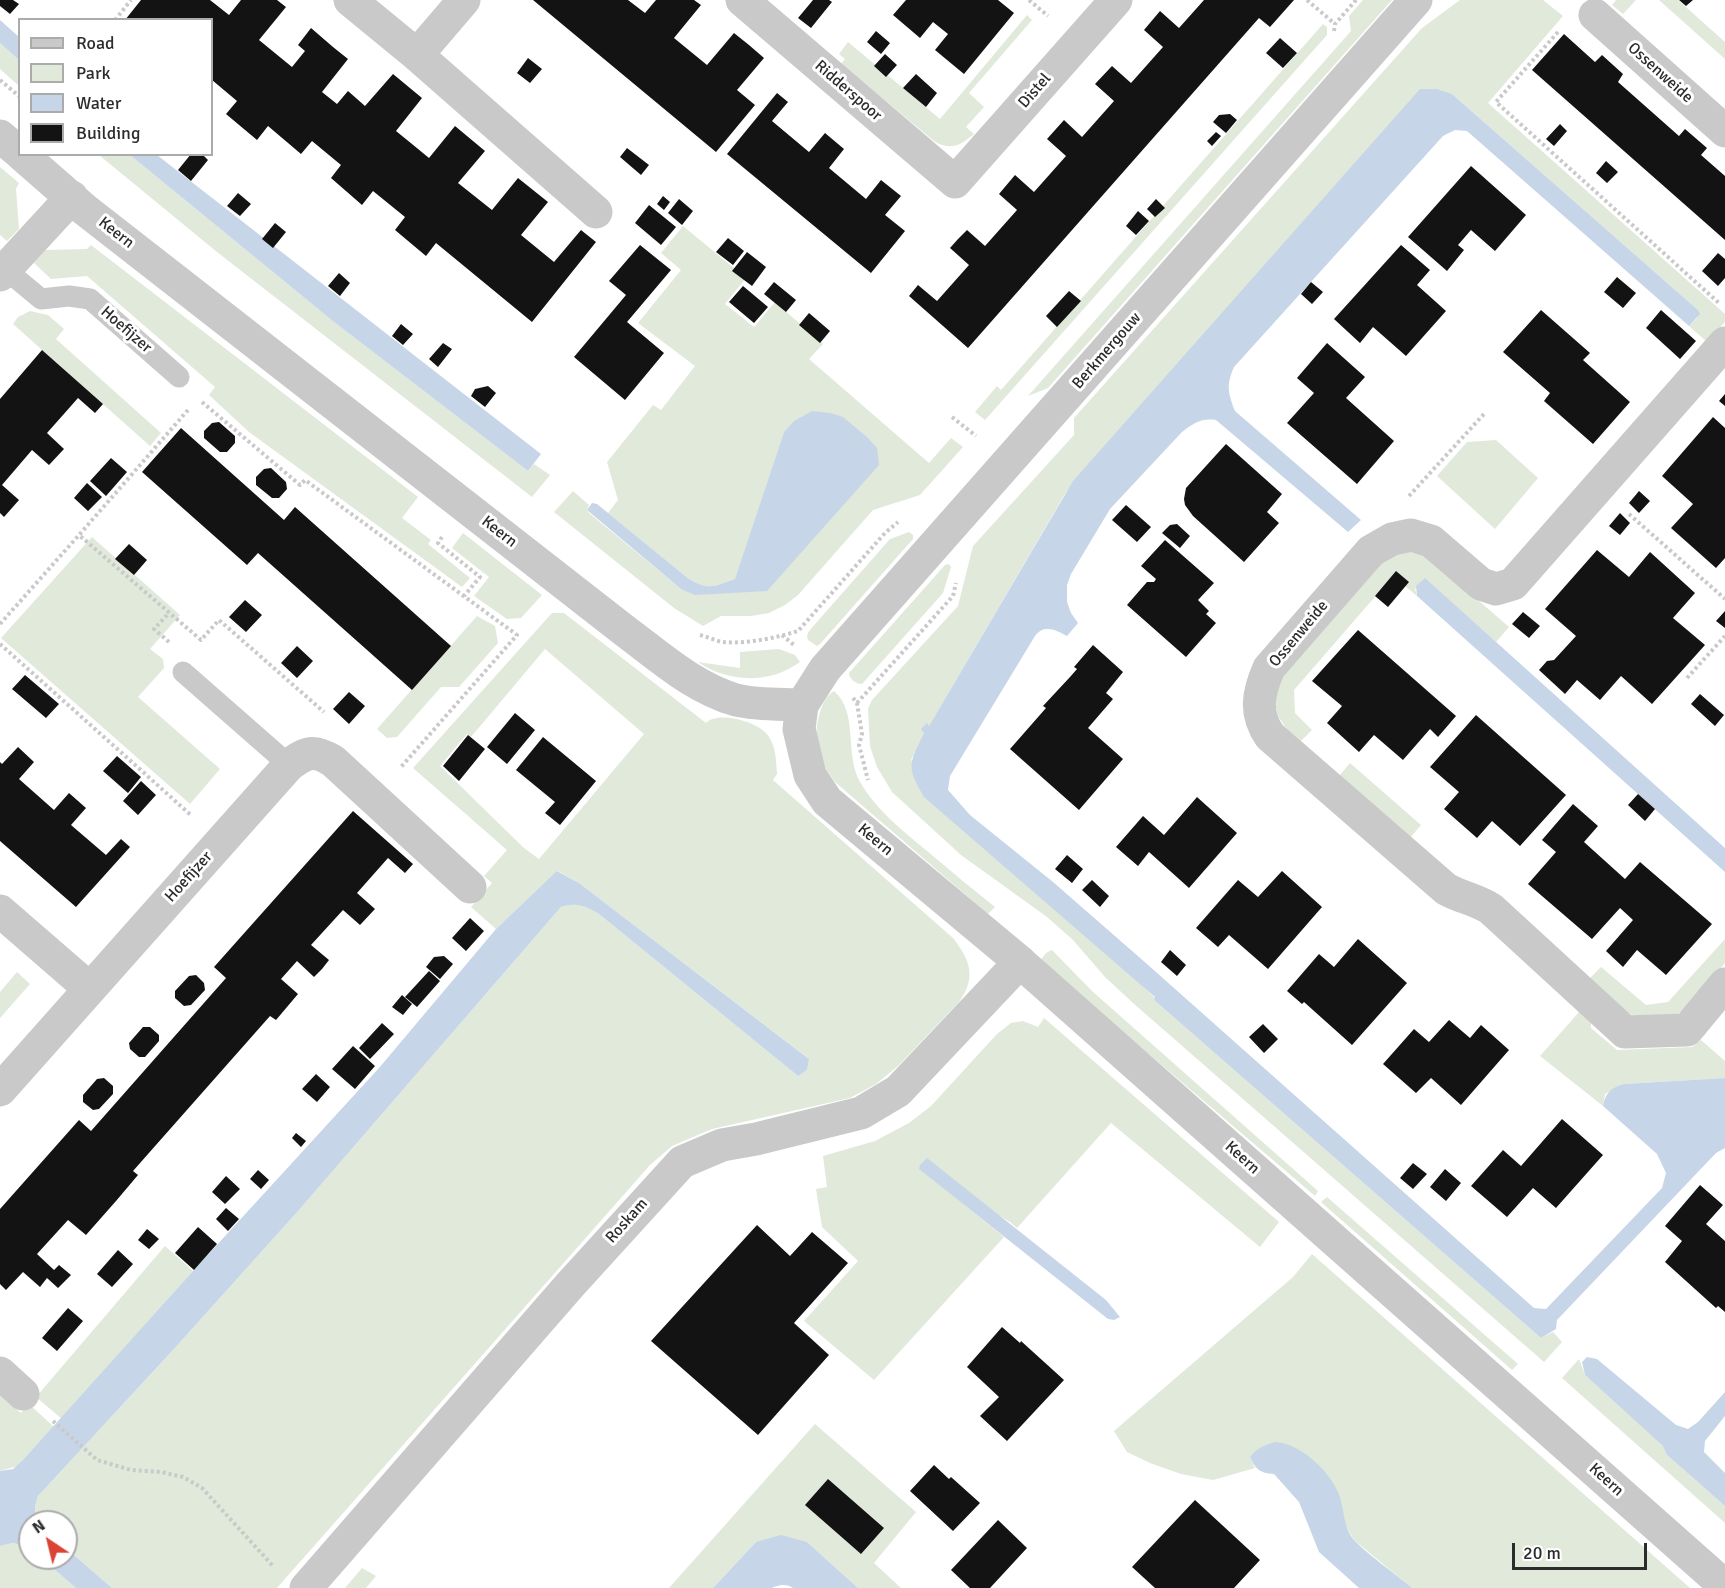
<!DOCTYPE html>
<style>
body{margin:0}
#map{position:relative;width:1725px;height:1588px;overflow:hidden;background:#fff;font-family:Signika,sans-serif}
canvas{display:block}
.legend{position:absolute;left:18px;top:18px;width:195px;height:138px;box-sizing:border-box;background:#fff;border:2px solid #ababab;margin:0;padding:8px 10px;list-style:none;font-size:18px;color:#2c2c2c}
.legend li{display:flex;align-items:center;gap:12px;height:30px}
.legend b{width:30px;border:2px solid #ababab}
.north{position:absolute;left:18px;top:1510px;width:60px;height:60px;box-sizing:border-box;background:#fff;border:2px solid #ababab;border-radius:50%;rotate:325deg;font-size:16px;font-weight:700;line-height:24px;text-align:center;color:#2c2c2c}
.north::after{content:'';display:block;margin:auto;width:21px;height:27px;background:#db4336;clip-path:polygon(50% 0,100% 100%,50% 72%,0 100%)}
.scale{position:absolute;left:1512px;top:1543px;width:135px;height:27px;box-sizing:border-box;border:3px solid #2c2c2c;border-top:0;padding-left:8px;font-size:18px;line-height:21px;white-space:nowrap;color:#2c2c2c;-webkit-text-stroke:4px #fff;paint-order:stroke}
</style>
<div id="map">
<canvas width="1725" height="1588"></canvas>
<ul class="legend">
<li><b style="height:8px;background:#c9c9c9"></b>Road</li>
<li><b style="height:16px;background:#e0e9da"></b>Park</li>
<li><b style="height:16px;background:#c6d6e8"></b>Water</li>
<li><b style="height:16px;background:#131313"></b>Building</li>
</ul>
<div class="north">N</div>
<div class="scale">20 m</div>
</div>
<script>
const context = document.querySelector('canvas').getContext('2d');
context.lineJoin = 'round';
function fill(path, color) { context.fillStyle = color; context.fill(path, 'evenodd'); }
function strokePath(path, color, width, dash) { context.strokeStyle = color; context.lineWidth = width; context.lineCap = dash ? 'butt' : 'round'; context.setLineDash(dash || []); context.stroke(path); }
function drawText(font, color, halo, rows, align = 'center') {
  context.font = font + ' Signika,sans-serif'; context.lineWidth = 6; context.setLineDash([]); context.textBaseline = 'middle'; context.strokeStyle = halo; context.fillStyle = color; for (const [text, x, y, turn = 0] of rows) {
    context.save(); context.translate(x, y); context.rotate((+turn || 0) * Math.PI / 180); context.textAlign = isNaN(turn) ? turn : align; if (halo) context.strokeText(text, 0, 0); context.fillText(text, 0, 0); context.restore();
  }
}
fill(new Path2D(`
 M1363 0H1392L1048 388 1028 396 1351 31 1349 16Z
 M1460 0H1543L1563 16 1488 103 1725 314V322L1707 342 1689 326 1697 318 1698 310 1452 94 1420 90 1066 492 925 733 911 760 1155 998 1154 1000 1541 1338 1553 1332 1562 1342 1544 1362 1133 1003 1105 977 1073 940 1047 917 961 855 892 792 877 767 870 746 868 709 872 700 958 606 973 546 1074 435V418L1422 28Z
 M1616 0H1636L1623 14 1612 5Z
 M1659 0H1678L1725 42V59Z
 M1027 15 1032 20 969 93 984 107 966 127 974 134C960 146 950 151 934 141L841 64 845 59 839 54 848 42 940 119Z
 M1323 24 1327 27V35L985 420 975 412 997 386 1001 390Z
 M0 43 19 60V86L0 69Z
 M99 155H130L334 322 528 471 534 464 550 475 532 497 217 252Z
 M0 167 19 183 16 189 19 229 7 241 0 235Z
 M683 226 746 278 725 304 754 327 775 302 823 344 809 359 929 463 951 438 963 447 920 495 873 510 798 595 785 605 769 613 751 616H721L703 626 674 608 554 512 573 491 589 505 587 510 589 513 681 589 766 590 784 432 736 579C715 586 709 591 689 579L608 513 618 500 607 462 653 405 661 410 695 366 638 323 681 270 661 253Z
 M91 245 418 497 402 518 431 540 428 544 470 578 462 587 249 432 209 395 215 387 87 276 51 279 34 263 45 250 87 249Z
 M30 311 48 315 64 329 56 339 161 433 150 446 13 324 18 317Z
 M1496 440 1538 478 1495 529 1437 476 1467 442Z
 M909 532 913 535V539L820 644 817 646 808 640 807 636 809 631 890 539Z
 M463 533 542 595 521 618 507 619 474 596 489 577 452 548Z
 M92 537 180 615 150 649 163 659 164 668 138 697 220 769 190 804 1 638Z
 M1408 552 1420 553 1434 562 1509 627 1496 642 1425 579 1415 589 1417 596 1393 576 1294 690 1295 713 1312 730 1301 741 1286 728 1278 716 1276 707 1275 700 1282 675 1382 562 1396 553Z
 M949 564 951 567 943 593 862 684C856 684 849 679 849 673L945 565Z
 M552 613H564L706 723C718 710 761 722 769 737 776 748 776 761 777 774L773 780 953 938C970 960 977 977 959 1002L898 1066 876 1084 850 1098 712 1129 672 1146 650 1165 277 1588H112L66 1548V1522H38C33 1513 35 1505 38 1496L174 1349 299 1210 561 907C577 902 585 906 599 914L798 1076 807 1070 808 1058 579 883 558 871 496 929 471 907 492 883 484 876 507 850 413 768ZM545 649 644 734 539 859 524 848 440 766 467 734 471 737Z
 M477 616 495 626 498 643 459 687H441L397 737 387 738 377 729Z
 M779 649 795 655 800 662C770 684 728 683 698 662L740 668V652Z
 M834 691C859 713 844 753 860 782 877 811 902 830 927 851 950 870 972 889 995 907L988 914 835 782C828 772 820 761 817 748 814 733 819 699 834 691Z
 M1350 763 1421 825 1410 838 1339 776Z
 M1725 939V963L1686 1008 1675 1016 1641 1017 1632 1015 1625 1011 1589 979 1601 967 1646 1005 1668 1002Z
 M1052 950 1092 991 1318 1191 1315 1196 1040 961 1046 953Z
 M17 972 30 984 0 1018V992Z
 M1580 1011 1591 1021V1028L1617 1050 1692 1047 1701 1040 1725 1061V1078L1624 1084 1605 1094 1603 1106 1540 1056Z
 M1044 1018 1279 1222 1260 1247 1111 1123 1017 1228 1010 1222 920 1169 1004 1237 874 1380 804 1321 858 1261 822 1227 816 1189 827 1187 823 1156 875 1141 909 1123 931 1106 997 1034 1011 1023 1023 1021 1038 1027Z
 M1327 1197 1518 1364 1512 1370 1321 1202Z
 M165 1246 193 1271 62 1419 36 1397Z
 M1312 1254 1690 1588H1412L1354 1540 1345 1524 1338 1492 1250 1457 1255 1468 1213 1480 1181 1474 1150 1463 1127 1452 1114 1431 1293 1277Z
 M1579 1359 1585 1375 1664 1446 1667 1455 1725 1506V1523L1562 1378Z
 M0 1394 21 1413 29 1404 54 1427 18 1466 0 1471Z
 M815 1424 916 1512 874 1563 901 1588H858L807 1542H756L713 1588H669Z
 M13 1543 30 1548V1558H41L76 1588H0V1546Z
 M362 1568 376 1576 366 1588H345Z`), '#e0e9da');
fill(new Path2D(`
 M0 20 19 37V60L0 43Z
 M1420 89H1437L1452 94 1698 310 1700 314 1689 326 1467 131 1455 130 1443 136 1234 367C1226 385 1228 393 1235 411L1361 520 1348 532 1216 420C1201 418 1194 423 1182 432L1110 509 1071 574 1067 585V602L1071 613 1078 623 1067 636C1056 630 1044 624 1035 636L950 776 948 790 970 815 1053 882 1147 964 1534 1308 1546 1309 1662 1188 1666 1173 1657 1154 1603 1106C1606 1092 1611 1088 1624 1084L1725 1078V1148L1716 1153 1557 1320 1556 1329 1541 1338 1154 1000 1155 997 1141 985 924 797C906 766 909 764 924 733L921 729 927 723 929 726 1073 481Z
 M130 155H157L541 454 528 471 334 322Z
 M812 411 830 413 843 417 867 437 877 448 879 465 767 591 695 595 681 589 587 510 592 503 597 504 689 579C709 591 715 586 735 579L784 432 794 421Z
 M1425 578 1725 848V872L1417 596 1416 586Z
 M557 871 579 883 809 1059 807 1070 798 1076 599 914C585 906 577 902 561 907L299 1210 174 1349 38 1496C35 1505 33 1513 38 1522H30V1548L13 1543 0 1546V1471L13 1469 23 1460 193 1271 379 1068 496 929Z
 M927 1158 1106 1300 1120 1317 1114 1320 1108 1319 919 1169 920 1165Z
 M1587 1357 1597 1359 1676 1425 1688 1429 1698 1422 1725 1392V1416L1705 1441 1704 1452 1725 1473V1506L1667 1455 1663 1446 1585 1375 1582 1362Z
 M1275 1442C1299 1443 1328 1469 1338 1492 1345 1508 1342 1525 1354 1540 1368 1555 1396 1574 1412 1588H1359L1319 1552 1299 1502 1274 1474C1260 1473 1256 1470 1250 1457 1257 1448 1265 1445 1275 1442Z
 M781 1535 807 1542 858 1588H793C787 1583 778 1585 772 1588H713L756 1542Z
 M66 1548 112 1588H76L41 1558H66Z`), '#c6d6e8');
fill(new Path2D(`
 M0 0H13L19 4 10 14 0 6Z
 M141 0H210L229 15 241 0H277L286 7 259 40 292 67 305 51 298 45 311 28 333 47 348 59 322 92 337 104 348 91 365 106 393 74 422 98 396 131 412 144 429 158 455 126 485 151 458 183 492 210 518 178 548 202 521 235 554 262 581 230 596 242 532 322 436 243 426 256 395 230 405 217 373 191 362 205 331 178 341 165 312 141 301 154 268 126 257 140 226 114 237 101 212 80V20H125Z
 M533 0H628L645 13 656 0H694L701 5 674 38 707 65 734 33 749 45 764 58 737 90 755 105 716 152Z
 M813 0H829L832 2 811 28 798 18Z
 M906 0H998L1014 13 964 74 935 50 948 34 933 22 920 38 893 15Z
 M1204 0H1294L1270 27 1259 18 968 348 909 296 918 285 937 301 969 265 950 248 958 239 967 230 985 246 1017 210 999 194 1015 175 1034 192 1066 156 1047 139 1064 120 1082 137 1114 101 1095 84 1112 66 1131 83 1163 47 1144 30 1160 11 1179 28Z
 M1679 0H1693L1686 6Z
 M876 31 890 43 881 54 867 42Z
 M1564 34 1595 62 1602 55 1623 74 1618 82 1679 136 1685 129 1707 148 1701 155 1725 176V240L1532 70Z
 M1280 38 1297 53 1283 68 1266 53Z
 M885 54 897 65 886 77 874 66Z
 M528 58 542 69 530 83 517 73Z
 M916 74 937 93 926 107 903 88Z
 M777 93 788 102 772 121 809 152 825 133 844 149 829 168 866 199 881 180 901 196 885 215 905 231 871 273 727 154Z
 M1230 114 1237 120 1226 133 1213 122 1219 115Z
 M1560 124 1567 131 1554 146 1546 139Z
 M1216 132 1221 136 1212 146 1207 141Z
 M627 148 649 165 641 175 620 157Z
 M191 154H202L208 160 191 181 178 170Z
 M1606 161 1618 172 1607 183 1596 173Z
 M1471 166 1526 215 1495 251 1471 230 1458 245 1464 250 1447 271 1408 237Z
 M238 193 251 204 240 216 227 206Z
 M663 196 670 202 664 210 657 204Z
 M679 199 693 211 682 225 668 213Z
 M1156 199 1165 208 1155 217 1147 209Z
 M649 205 676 227 661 245 635 223Z
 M1138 211 1149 221 1136 235 1126 226Z
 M275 223 286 232 273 248 262 239Z
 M728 238 744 251 733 265 716 252Z
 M640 245 671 270 627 322 664 353 625 400 574 357 626 295 609 281Z
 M1401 245 1430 270 1417 285 1446 311 1406 356 1373 327 1360 343 1334 319Z
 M747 252 766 267 752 286 732 271Z
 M1718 253 1725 259V278L1718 286 1702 271Z
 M339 273 350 283 340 296 328 286Z
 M1617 277 1636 293 1623 308 1604 292Z
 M774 282 796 300 786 312 764 294Z
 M1311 282 1323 292 1312 304 1301 294Z
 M743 286 768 307 754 323 729 302Z
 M1069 291 1081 301 1057 327 1046 316Z
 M1541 310 1590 353 1583 360 1630 402 1593 444 1544 401 1550 393 1503 352Z
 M1661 310 1696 341 1680 359 1646 328Z
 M809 313 830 331 820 343 799 325Z
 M401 324 413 334 403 345 392 336Z
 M443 343 452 349 438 367 429 359Z
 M1327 343 1365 377 1346 398 1394 441 1357 484 1287 423 1314 393 1297 378Z
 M42 350 103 404 95 413 78 398 63 415 47 433 64 449 49 465 32 450 2 485 19 500 4 517 0 513V399Z
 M488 386 496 393 485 407 471 396 475 389Z
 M1725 394V406L1719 401Z
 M1713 417 1725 428V558L1716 568 1671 528 1693 504 1662 476Z
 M219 422 235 436V443L227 452H220L204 438V431L212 423Z
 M181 428 284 520 295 507 451 646 412 690 258 553 247 565 142 472Z
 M1226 444 1282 494 1267 512 1279 523 1244 562 1193 516 1185 505 1184 499 1186 488Z
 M111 458 127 472 106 496 90 481Z
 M271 468 286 482 287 489 279 498H272L256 485V477L264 469Z
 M87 483 102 497 88 511 74 498Z
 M1639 491 1650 501 1639 513 1629 503Z
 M1126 505 1151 527 1137 542 1112 520Z
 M1620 513 1630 523 1620 535 1609 526Z
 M1177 524 1190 536 1180 548 1162 533 1170 525Z
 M1165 540 1214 583 1198 600 1209 611 1206 614 1216 623 1186 657 1127 605 1147 582H1154L1156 579 1141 566Z
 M129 544 147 560 134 575 115 559Z
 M1597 550 1629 577 1650 552 1695 593 1673 618 1705 645 1652 704 1621 676 1600 700 1577 680 1565 694 1539 670 1547 661 1554 660 1576 636 1545 609Z
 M1396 571 1409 582 1388 607 1375 596Z
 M245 600 262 615 246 632 229 617Z
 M1725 611V628L1716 621Z
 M1523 612 1540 626 1529 638 1512 624Z
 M1358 630 1456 716 1438 737 1430 729 1403 760 1374 735 1359 752 1327 723 1342 706 1312 681Z
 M1093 645 1123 672 1106 693 1113 699 1088 728 1123 759 1079 810 1010 749 1046 708 1043 706 1070 677 1077 669 1074 667Z
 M297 646 313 661 297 678 281 663Z
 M25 675 59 704 46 718 12 689Z
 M349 692 365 706 349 724 333 709Z
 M1700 694 1724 715 1715 726 1691 704Z
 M515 713 535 730 507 764 487 747Z
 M1476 715 1566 795 1520 846 1492 821 1477 838 1444 809 1459 792 1430 767Z
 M468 735 485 749 459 781 443 766Z
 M543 737 596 781 560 825 545 813 555 802 516 770Z
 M18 747 34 762 19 779 54 810 69 793 86 808 71 825 106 855 121 839 130 847 76 907 0 841V762L2 764Z
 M117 756 141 777 128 793 103 771Z
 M141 781 156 795 138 815 123 801Z
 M1638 794 1655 809 1645 821 1628 805Z
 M1197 797 1237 833 1189 888 1149 852 1138 866 1116 847 1143 816 1164 835Z
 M1573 804 1598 826 1584 842 1625 879 1640 862 1712 924 1666 975 1637 950 1623 967 1606 951 1633 920 1620 908 1592 939 1528 884 1556 852 1542 840Z
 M353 811 413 864 405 873 388 858 357 893 375 909 360 925 343 910 311 945 329 960 322 969 314 977 297 961 281 979 298 994 276 1020 270 1016 133 1171 138 1175 116 1201 86 1235 68 1220 37 1254 54 1270 59 1265 71 1275 58 1288 47 1278 40 1287 23 1272 6 1290 0 1284V1209L79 1120 91 1131 226 978 214 967Z
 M1067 855 1083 869 1072 883 1055 869Z
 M1282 871 1322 907 1268 969 1229 935 1218 947 1196 928 1238 880 1258 897Z
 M1092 880 1109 896 1100 907 1082 890Z
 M470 918 484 931 466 951 452 938Z
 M1358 939 1407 983 1352 1045 1304 1002 1302 1004 1287 991 1319 954 1334 967Z
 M1170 950 1186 965 1177 976 1161 962Z
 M444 956 453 964 440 979 426 967 434 957Z
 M429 971 440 981 417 1007 405 997Z
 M196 975 204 983 205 990 191 1005 184 1006 175 998V991L189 976Z
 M402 995 412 1004 403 1015 392 1007Z
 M1449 1020 1470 1038 1481 1025 1509 1050 1461 1105 1431 1078 1416 1093 1383 1064 1414 1029 1429 1042Z
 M382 1023 394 1034 370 1059 359 1048Z
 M1263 1024 1278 1039 1264 1053 1249 1037Z
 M143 1027H150L159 1035V1041L145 1057H139L130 1049 129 1043Z
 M353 1046 375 1066 355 1089 332 1069Z
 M316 1074 330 1087 317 1102 302 1089Z
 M104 1078 113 1086V1094L99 1109 93 1110 83 1102V1095L97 1079Z
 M1562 1119 1603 1155 1556 1208 1533 1188 1507 1217 1471 1186 1503 1150 1521 1166Z
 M296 1133 306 1141 301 1147 292 1138Z
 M1413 1163 1427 1174 1413 1189 1400 1178Z
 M1445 1169 1461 1183 1446 1201 1430 1187Z
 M258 1170 269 1180 261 1189 250 1179Z
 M226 1176 240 1189 225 1204 212 1192Z
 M1700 1185 1723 1205 1706 1224 1725 1241V1312L1718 1306 1716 1308 1665 1262 1682 1241 1665 1226Z
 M226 1208 239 1219 228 1231 216 1219Z
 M757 1225 790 1256 812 1232 848 1263 794 1323 829 1355 758 1435 651 1341Z
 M198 1227 217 1244 194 1270 175 1253Z
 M147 1229 159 1239 149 1249 138 1240Z
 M118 1250 133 1264 112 1287 97 1274Z
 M68 1308 83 1321 57 1351 42 1338Z
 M1002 1327 1020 1343 1021 1341 1064 1380 1007 1441 980 1416 999 1397 967 1367Z
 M934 1465 949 1479 951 1477 980 1503 953 1531 910 1491Z
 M828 1479 884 1528 861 1554 805 1505Z
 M1195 1500 1260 1560 1234 1588H1155L1132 1567Z
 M998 1520 1027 1548 990 1588H970L951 1570Z`), '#131313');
strokePath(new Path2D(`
 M1029 0 1048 16
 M1307 0 1335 24
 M115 20 131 0
 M1334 31 1335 24 1356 0
 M1558 32 1496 102 1720 304
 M0 80 20 97
 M202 402 300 485 305 480 517 635 401 767
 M188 410 79 535 201 640 219 620 324 712
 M952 417 976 436
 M1409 496 1484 414
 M1629 514 1725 599
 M442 537 438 543 480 577 464 596
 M0 624 79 535
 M700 635C708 637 716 641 723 642 748 644 775 638 798 631L885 533 898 522
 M782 635 794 645
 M169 642 154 629 169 613
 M0 644 192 816
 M1687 678 1725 636
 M853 698 857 703 862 734 859 745 868 780
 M857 703 953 596 956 583
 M53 1421 97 1460 131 1470 161 1472 183 1477 202 1488 273 1566`), '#c9c9c9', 4, [3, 3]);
strokePath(new Path2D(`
 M5 269 41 299 69 296 90 299 179 377
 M183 672 289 765`), '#c9c9c9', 21);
strokePath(new Path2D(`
 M350 0 417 55 596 212
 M742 0 955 182 1116 0
 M1595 15 1725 131
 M417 55 464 0
 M0 136 20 153
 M21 154 84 209 625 631C660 657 694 688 736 700 757 705 780 704 802 705
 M0 275 72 197
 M1725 343 1513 584 1496 589 1481 584 1431 541 1411 535 1392 539 1371 551 1269 668C1258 693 1254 713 1270 736L1446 889C1462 898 1475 899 1491 909L1625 1032 1687 1030 1725 984
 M0 911 90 989
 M0 1090 289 765C307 752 313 749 333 761L470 887
 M0 1373 23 1394
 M306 1588 570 1285 682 1162 722 1145 756 1139 861 1113 898 1091 1020 962`), '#c9c9c9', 33);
strokePath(new Path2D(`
 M1416 0 825 669 802 705 799 729 810 775 827 801 1020 962 1725 1586`), '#c9c9c9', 33);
drawText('16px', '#2c2c2c', '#fff', [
 ["Ossenweide",1660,73,42],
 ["Ridderspoor",848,91,41],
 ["Distel",1035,91,-49],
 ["Keern",116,233,38],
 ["Hoefijzer",126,330,41],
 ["Berkmergouw",1107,351,-49],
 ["Keern",499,532,38],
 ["Ossenweide",1299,634,-50],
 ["Keern",875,840,40],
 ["Hoefijzer",189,877,-48],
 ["Keern",1242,1158,42],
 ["Roskam",627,1221,-48],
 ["Keern",1606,1480,42]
]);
</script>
